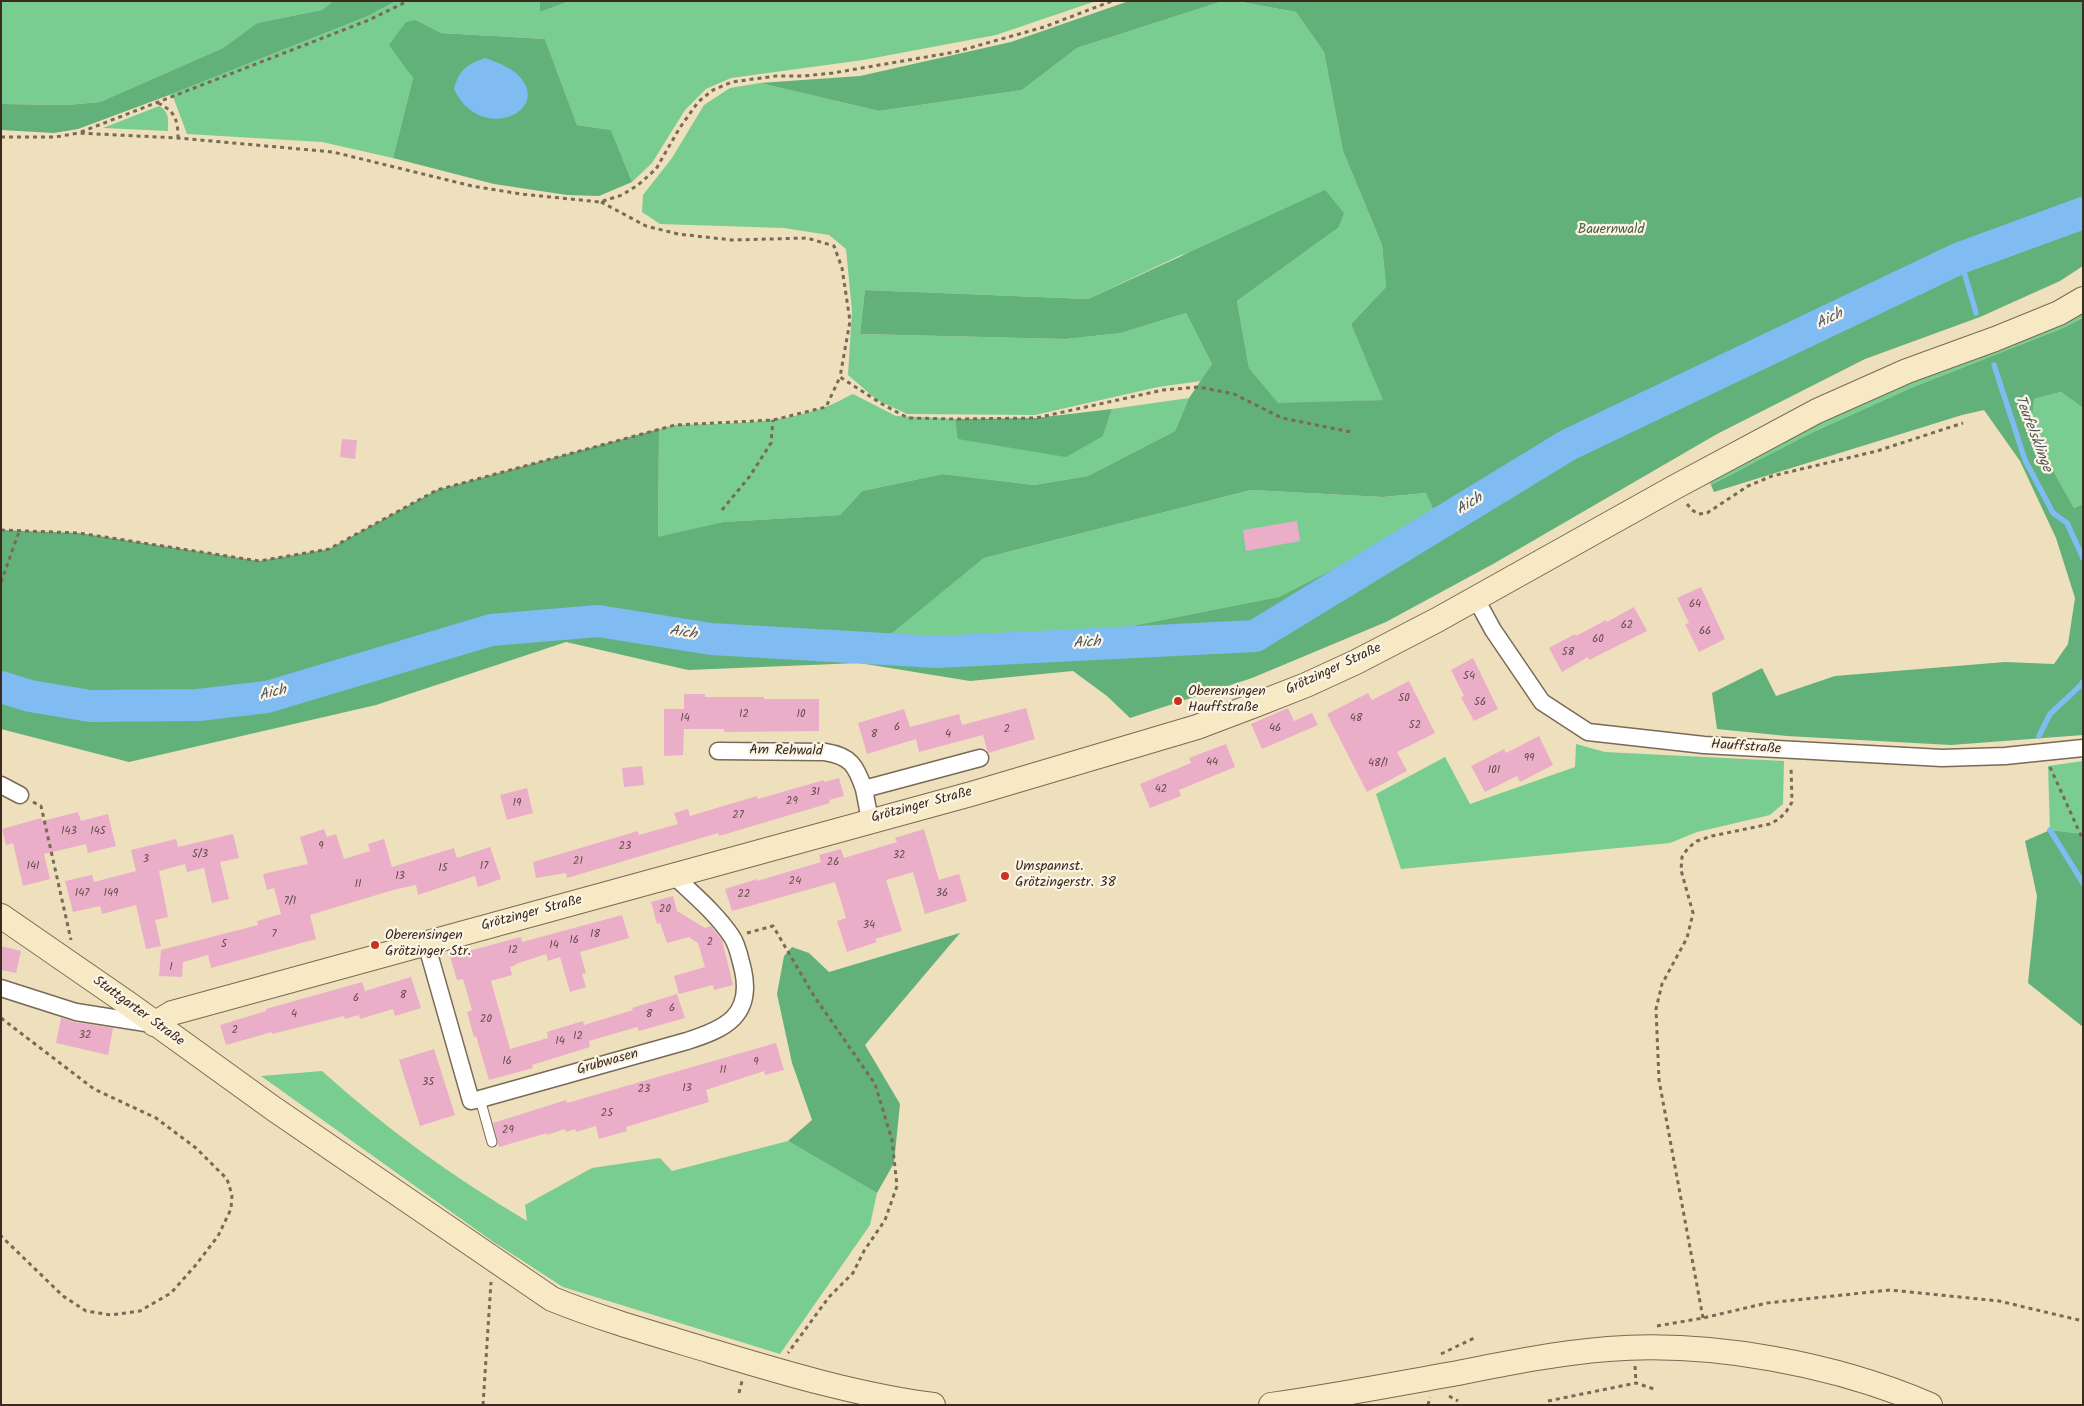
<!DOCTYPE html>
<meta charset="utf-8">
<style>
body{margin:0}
#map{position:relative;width:2084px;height:1406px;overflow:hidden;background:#eedfbd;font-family:Kalam,sans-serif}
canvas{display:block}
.frame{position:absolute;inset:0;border:2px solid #3b2a1e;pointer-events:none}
</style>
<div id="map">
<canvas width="2084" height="1406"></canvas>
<div class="frame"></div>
</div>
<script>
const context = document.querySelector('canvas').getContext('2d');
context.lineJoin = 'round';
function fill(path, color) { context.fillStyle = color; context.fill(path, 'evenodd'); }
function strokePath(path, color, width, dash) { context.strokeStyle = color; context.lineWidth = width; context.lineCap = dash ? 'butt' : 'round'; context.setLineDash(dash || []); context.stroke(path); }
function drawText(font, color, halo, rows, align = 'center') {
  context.font = font + ' Kalam,sans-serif'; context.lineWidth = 4.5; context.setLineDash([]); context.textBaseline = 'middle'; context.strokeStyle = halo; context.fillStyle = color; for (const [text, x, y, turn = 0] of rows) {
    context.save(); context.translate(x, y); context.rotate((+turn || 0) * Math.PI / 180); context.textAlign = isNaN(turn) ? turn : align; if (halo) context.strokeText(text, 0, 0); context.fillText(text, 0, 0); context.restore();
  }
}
fill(new Path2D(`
 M1 1H333L322 10 257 23 223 48 100 102 67 105 1 104Z
 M396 1H540V12L570 1H1096L996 35 863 60 731 78 706 89 685 110 652 163 632 182 611 130 577 125 545 39 441 33 416 20 404 64 413 78 393 158 322 142 187 134 172 94 368 16Z
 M1223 1H1236L1296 12 1324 52 1343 151 1382 245 1386 287 1351 324 1384 400 1278 404 1249 368 1237 301 1338 228 1181 255 1088 299 865 290 860 334 1066 339 1121 333 1186 313 1212 364 1201 381 1158 387 1035 415 907 414 877 400 848 375 852 311 846 249 829 235 784 228 660 224 642 212 643 195 672 158 704 105 730 88 760 83 879 111 1022 90 1077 48Z
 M159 106C170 112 168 120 168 131L103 128Z
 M2083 310V318L2063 328 1911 388 1809 434 1711 485 1708 481 1847 405Z
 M2061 392 2083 408V504L2074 508 2031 431 2034 399Z
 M853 394 896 416 955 419 959 439 1103 436 1112 409 1189 398 1175 431 1088 476 1034 485 943 474 862 491 840 515 723 522 658 538 659 429 675 425C725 423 777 425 825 407 835 404 844 398 853 394Z
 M1251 490 1383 497 1427 493 1438 517 1280 597 1091 634 880 642 984 558Z
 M1576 744 1605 752 1784 761 1783 804 1770 815 1697 832 1670 843 1401 869 1376 794 1445 757 1470 804 1575 767Z
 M2083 761V834L2050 830 2048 766Z
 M322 1071C385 1128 453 1177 527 1221L525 1205 592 1168 660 1158 672 1171 788 1141 877 1193 870 1225 780 1354 563 1287 492 1241 261 1076Z`), '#79cd90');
fill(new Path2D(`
 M333 1H396L368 16 172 94 78 129 54 133 1 130V104L67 105 100 102 223 48 257 23 322 10Z
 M540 1H570L540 12Z
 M1129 1H1223L1077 48 1022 90 879 111 760 83 860 76 1011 42Z
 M1236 1H2083V266L2060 281 1980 317 1865 359 1717 434 1493 564 1386 622 1252 678 1130 718 1107 696 1073 671 970 681 859 663 688 670 566 642 376 705 129 762 1 729V530L79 533 259 561 329 549 437 490 659 429 658 537 723 522 840 515 862 491 943 474 1034 485 1088 476 1175 431 1189 398 1212 364 1186 313 1121 333 1066 339 860 334 865 290 1088 299 1325 190 1344 213 1338 228 1237 301 1249 368 1278 403 1383 400 1351 324 1386 287 1382 245 1343 151 1324 52 1296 12ZM1251 490 1383 497 1426 493 1437 517 1279 597 1091 634 881 642 984 558Z
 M416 20 441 33 545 39 577 125 611 130 632 182 599 196 567 195 494 184 393 158 413 78 389 45 406 22Z
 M2083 318V408L2061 392 2034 399 2031 431 2074 508 2083 504V735L1951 745 1787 736 1717 729 1712 693 1762 668 1776 696 1835 676 2005 662 2054 664 2068 644 2075 598 2056 538 2020 461 1984 410 1962 415 1714 492 1711 485 1809 434 1911 388 2063 328Z
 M1112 409 1103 436 1066 457 958 439 955 419 1036 418Z
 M2050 830 2083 834V1027L2028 983 2037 896 2025 841Z
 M960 933 865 1045 900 1104 894 1163 877 1193 788 1141 812 1120 792 1063 777 994 784 956 792 947 809 953 829 972Z`), '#62b07a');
fill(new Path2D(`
 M485 58C496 62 511 67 519 76 553 111 480 145 454 89 460 69 466 65 485 58Z`), '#80bbf2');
strokePath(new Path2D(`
 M1960 258 1976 313
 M1994 365 2025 460 2053 513 2067 523 2083 558
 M2039 736 2050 714 2080 686 2083 682
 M2050 830 2083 883`), '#80bbf2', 5.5);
strokePath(new Path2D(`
 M1 687 30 696 90 706 198 705 267 697 491 630 598 621 711 639 937 652 1255 636 1568 445 1960 258 2083 213`), '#80bbf2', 32);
fill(new Path2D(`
 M342 439 357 440 355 459 340 457Z
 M1297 521 1300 541 1246 551 1243 530Z
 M1701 587 1725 639 1699 652 1685 624 1689 623 1677 598Z
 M1634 607 1647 631 1589 660 1588 657 1562 672 1549 648 1575 634 1576 636 1606 620 1607 622Z
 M1473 658 1498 709 1474 721 1461 697 1464 696 1451 670Z
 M1409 681 1435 733 1397 752 1407 771 1367 792 1327 714 1368 693 1372 700Z
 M684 694H705V697H764V699H819V731L724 732V729H684L683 755 664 756V709H684Z
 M1026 708 1035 739 988 753 983 735 919 752 916 739 867 754 858 723 904 709 910 727 959 714 962 725Z
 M1288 708 1294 721 1312 713 1318 725 1262 749 1251 724Z
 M1539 736 1553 765 1520 782 1517 776 1485 792 1471 766 1504 749 1506 753Z
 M1226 744 1235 767 1179 790 1181 796 1150 808 1140 784 1191 763 1189 758Z
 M642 766 644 785 624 787 622 768Z
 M839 778 844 796 829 800 830 803 719 836 718 833 567 878 566 873 536 878 533 862 638 831 639 835 678 824 674 813 688 809 690 816 757 796 758 799 824 780V782Z
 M527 788 533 813 507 820 500 795Z
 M78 812 81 821 108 814 116 846 88 853 86 844 44 854 50 879 23 886 13 843 6 845 2 829 41 818 42 821Z
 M324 829 327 837 336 834 344 859 370 851 368 844 384 839 392 867 454 848 457 858 490 847 501 879 478 887 475 876 418 895 416 885 393 890 310 915 316 939 211 968 208 955 183 962 182 977 159 976 161 950 258 925 257 921 281 914 274 888 267 890 263 874 308 864 300 837Z
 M924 829 939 880 959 874 967 901 925 914 913 872 886 880 902 931 875 939 877 942 847 952 837 921 846 918 835 882 732 911 725 889 757 879V881L821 862 819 855 841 849 844 858 897 842 895 838Z
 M233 834 239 858 220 862 229 899 212 903 204 868 187 872 185 864 159 871 168 917 155 920 161 946 146 949 136 905 102 914 100 906 73 912 65 881 92 875 94 882 136 871 131 850 176 839 178 847Z
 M673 896 677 911 705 928 711 926 722 940 733 985 714 990 713 985 679 994 674 976 705 967 698 943 689 937 667 943 660 923 657 924 651 902Z
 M622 915 629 938 580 952 586 973 582 974 586 987 570 992 560 957 548 961 546 954 516 964V965L510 967 512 975 491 981 510 1049 548 1038 547 1032 583 1021 584 1025 633 1010 632 1008 677 994 685 1018 639 1031 637 1027 589 1041 590 1047 532 1065 533 1068 489 1080 476 1036 474 1037 467 1012 472 1010 463 979 457 980 450 956 521 937 522 942Z
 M1 946 21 951 16 973 1 970Z
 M411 977 421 1008 395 1016 393 1009 360 1019 359 1015 345 1019 344 1016 272 1034V1032L226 1045 220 1025 266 1011V1009L362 982 365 991Z
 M61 1018 74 1022 113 1028 108 1055 56 1043Z
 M776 1043 784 1070 765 1075 764 1071 706 1090 709 1102 626 1127 627 1131 599 1139 596 1126 576 1132 575 1129 566 1132 565 1129 547 1135V1133L499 1147 493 1123 566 1100 567 1103Z
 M434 1049 455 1115 420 1126 399 1060Z`), '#ebaec9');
const lane = new Path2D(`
 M480 1099 492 1142`);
const street = new Path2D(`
 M1476 599 1493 630 1542 702 1588 732 1704 745 1942 758 2005 756 2083 748
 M718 751 825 752C851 756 856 766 864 789
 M1 785 20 795
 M870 820 864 789 980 758
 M426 943 471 1101 480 1099 687 1041C725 1029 753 1016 743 970 740 959 738 946 732 937 717 914 693 894 673 875
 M1 988 76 1012 152 1024`);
const secondary = new Path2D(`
 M1 916 130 1005 274 1109 552 1299C604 1320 658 1335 711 1351 784 1373 858 1395 933 1405
 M154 1024 172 1013 971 794 1197 727 1255 705 1306 685 1356 662 1437 620 1675 487 1817 411 1907 371 1995 339 2059 313 2083 299
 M1271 1405C1334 1396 1396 1384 1458 1373 1507 1363 1558 1353 1608 1349 1712 1341 1835 1364 1930 1405`);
strokePath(lane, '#7a6956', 11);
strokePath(street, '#7a6956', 19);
strokePath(secondary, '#7a6956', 26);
strokePath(new Path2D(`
 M158 103C175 111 178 120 178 138
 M81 132 369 20 408 1
 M1 137H56L78 133 178 138 333 152 472 186 521 194 600 202 622 195 638 185 656 169 679 129 698 102 713 90 732 82 776 76H804L833 73 955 52 1044 27 1112 1
 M601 202 646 226 678 234 732 240 807 238 834 246 842 268 850 321 840 377 882 404 908 418 955 419 1036 418 1163 390 1199 387 1234 394 1282 418 1351 432
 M1687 504 1692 510 1698 514 1707 513 1748 486 1772 476 1877 451 1963 423
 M722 510 750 476 771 443 773 420
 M1 530 79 533 259 561 329 549 437 490 675 425 773 420 826 407 840 377
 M1 582 19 532
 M2050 767 2083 840
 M33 802 41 806 71 940
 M747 933 773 926 814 996 875 1084 892 1140 897 1186 885 1220 864 1251 853 1273 829 1297 788 1353
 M1 1018 94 1089 156 1118 196 1148 227 1179 232 1195 231 1209 218 1236 195 1266 171 1293 140 1311 111 1315 86 1311 63 1296 1 1236
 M1703 1318 1659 1080 1656 1009 1662 984 1687 938 1693 913 1681 870 1682 857 1688 848 1697 841 1712 836 1770 824 1779 819 1786 812 1792 802 1791 766
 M1657 1326 1703 1318 1767 1303 1890 1290 1999 1301 2083 1321
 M1441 1354 1474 1338
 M1635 1366 1636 1383
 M739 1393 742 1381
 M1449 1396 1458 1401
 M1548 1401 1636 1383 1654 1389
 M483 1405 491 1282
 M1428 1405 1430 1397`), '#7a6956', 3, [4, 4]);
strokePath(lane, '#fff', 9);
strokePath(street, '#fff', 16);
strokePath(secondary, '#f7e9c3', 24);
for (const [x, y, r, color] of [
 [1178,701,5,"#c8321e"],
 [1005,876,5,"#c8321e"],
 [375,945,5,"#c8321e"]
]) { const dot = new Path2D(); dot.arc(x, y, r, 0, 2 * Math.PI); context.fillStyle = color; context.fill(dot); strokePath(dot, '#fcf5e5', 2); }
drawText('11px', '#674b49', null, [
 ["64",1695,605],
 ["62",1627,626],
 ["66",1705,632],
 ["60",1598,640],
 ["58",1568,653],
 ["54",1469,677],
 ["50",1404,699],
 ["56",1480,703],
 ["12",744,715],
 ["10",801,715],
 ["14",685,719],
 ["48",1356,719],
 ["52",1415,726],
 ["6",897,728],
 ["46",1275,729],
 ["2",1007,730],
 ["8",874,735],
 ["4",948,735],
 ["99",1529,759],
 ["44",1212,763],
 ["48/1",1378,764],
 ["101",1494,771],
 ["42",1161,790],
 ["31",815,793],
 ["29",792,802],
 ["19",517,804],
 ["27",738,816],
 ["143",69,832],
 ["145",98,832],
 ["9",321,847],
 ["23",625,847],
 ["5/3",200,855],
 ["32",899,856],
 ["3",146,860],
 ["21",578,862],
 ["26",833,863],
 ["141",33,867],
 ["17",484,867],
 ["15",443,869],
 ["13",400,877],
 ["24",795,882],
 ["11",358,885],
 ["147",82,894],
 ["149",111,894],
 ["36",942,894],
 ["22",744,895],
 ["7/1",290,902],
 ["20",665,910],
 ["34",869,926],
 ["7",274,935],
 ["18",595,935],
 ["16",574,941],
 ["2",710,943],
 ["5",224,945],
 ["14",554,946],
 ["12",513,951],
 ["1",171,968],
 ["8",403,996],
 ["6",356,999],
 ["6",672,1009],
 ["4",294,1015],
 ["8",649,1015],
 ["20",486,1020],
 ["2",235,1031],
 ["32",85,1036],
 ["12",578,1037],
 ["14",560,1042],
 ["16",507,1062],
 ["9",756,1063],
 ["11",723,1071],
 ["35",428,1083],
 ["13",687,1089],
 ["23",644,1090],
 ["25",607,1114],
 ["29",508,1131]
]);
drawText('14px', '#4e5b40', '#fcf5e5', [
 ["Bauernwald",1611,231]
]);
drawText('14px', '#3b2a1e', '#fcf5e5', [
 ["Grötzinger Straße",1334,670,-25],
 ["Hauffstraße",1746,748,4],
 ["Am Rehwald",786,752,1],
 ["Grötzinger Straße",922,806,-15],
 ["Grötzinger Straße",532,914,-15],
 ["Stuttgarter Straße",138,1012,36],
 ["Grubwasen",608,1063,-16]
]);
drawText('14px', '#3b2a1e', '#fcf5e5', [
 ["Oberensingen",1188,693],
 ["Hauffstraße",1188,709],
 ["Umspannst.",1015,868],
 ["Grötzingerstr. 38",1015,884],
 ["Oberensingen",385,937],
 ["Grötzinger Str.",385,953]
], 'left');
drawText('italic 15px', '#50565e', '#fcf5e5', [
 ["Aich",1830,320,-25],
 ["Teufelsklinge",2032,434,69],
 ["Aich",1470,505,-31],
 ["Aich",683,634,9],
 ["Aich",1087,644,-3],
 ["Aich",273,694,-13]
]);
</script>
